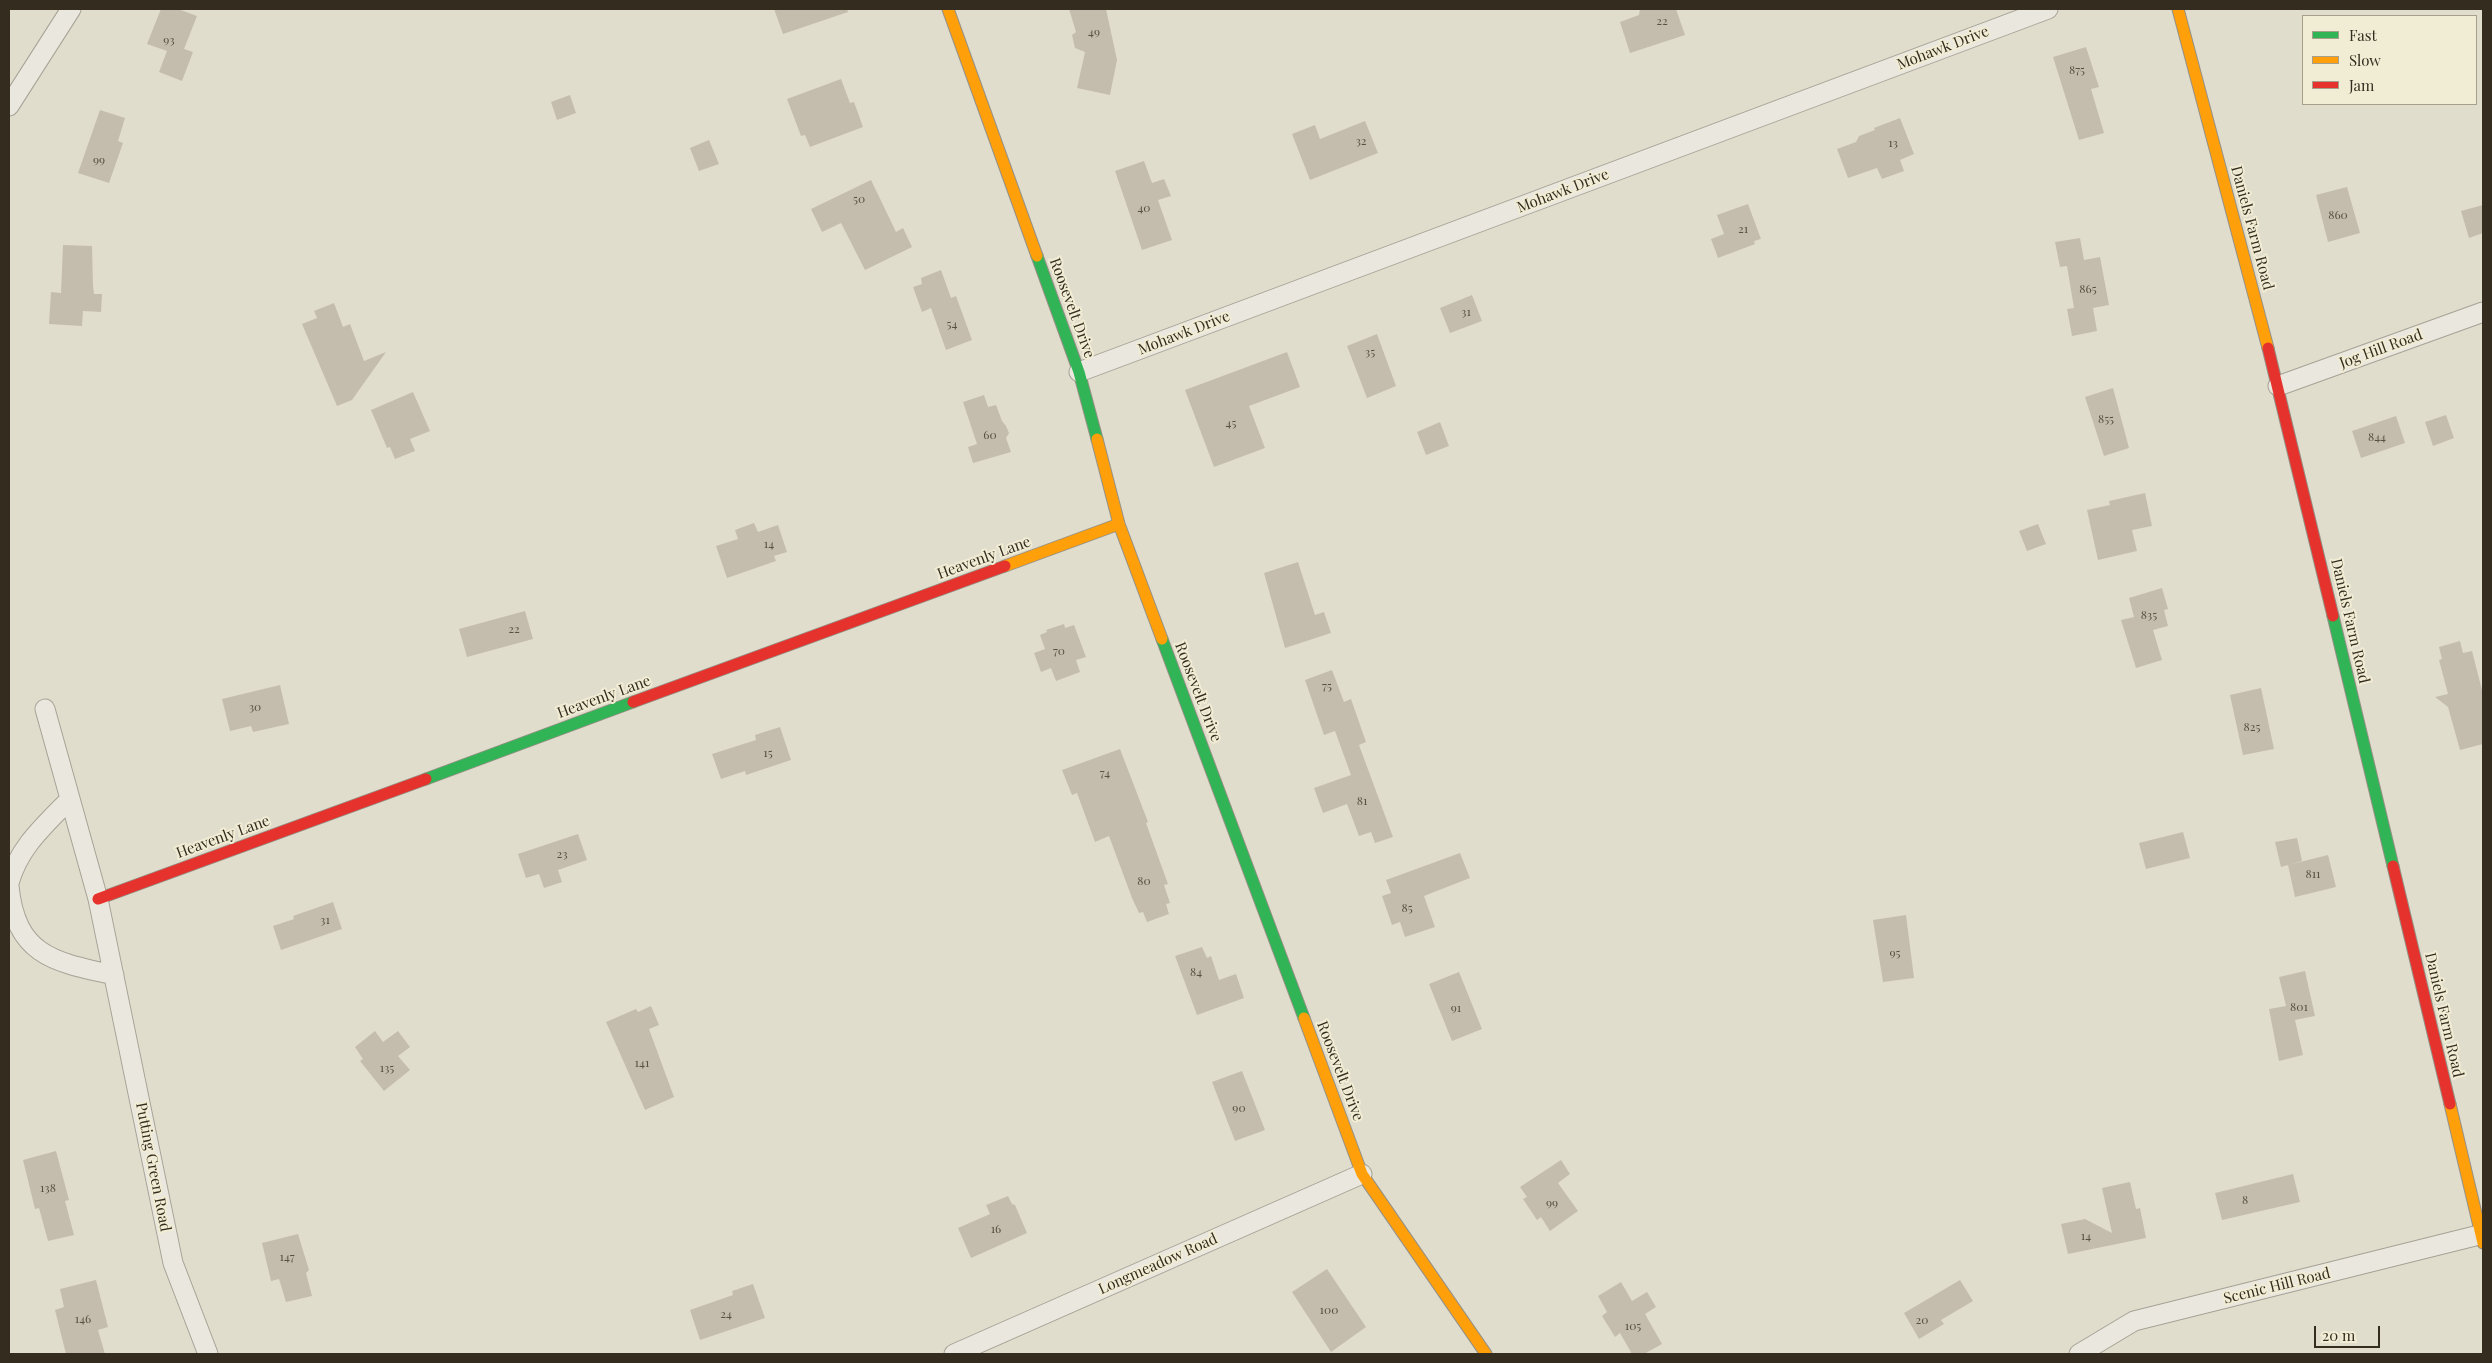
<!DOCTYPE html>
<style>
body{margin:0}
#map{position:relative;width:2492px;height:1363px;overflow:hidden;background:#e1ddcd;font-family:"Playfair Display",serif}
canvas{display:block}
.frame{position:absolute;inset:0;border:10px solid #342c1f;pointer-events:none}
.legend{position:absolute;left:2302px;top:15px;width:175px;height:90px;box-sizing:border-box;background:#f1ecd4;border:1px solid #a59f8c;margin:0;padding:6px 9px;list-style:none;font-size:15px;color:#342c1f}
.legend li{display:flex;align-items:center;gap:10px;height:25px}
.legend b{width:25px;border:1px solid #a59f8c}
.scale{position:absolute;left:2314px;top:1326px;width:66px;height:22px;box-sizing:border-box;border:2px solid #342c1f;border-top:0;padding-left:6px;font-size:15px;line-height:18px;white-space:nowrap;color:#342c1f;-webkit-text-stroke:4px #f1ecd4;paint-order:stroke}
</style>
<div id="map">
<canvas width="2492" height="1363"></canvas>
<div class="frame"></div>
<ul class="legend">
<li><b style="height:6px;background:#30b455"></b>Fast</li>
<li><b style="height:6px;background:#ff9f0a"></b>Slow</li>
<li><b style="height:6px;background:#e5322d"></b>Jam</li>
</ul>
<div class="scale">20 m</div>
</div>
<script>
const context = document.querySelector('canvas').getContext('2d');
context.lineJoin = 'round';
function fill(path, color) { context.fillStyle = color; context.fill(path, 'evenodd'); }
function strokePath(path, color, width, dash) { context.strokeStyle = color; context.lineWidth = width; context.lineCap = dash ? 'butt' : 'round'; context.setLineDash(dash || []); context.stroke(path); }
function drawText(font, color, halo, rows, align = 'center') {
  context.font = font + ' "Playfair Display",serif'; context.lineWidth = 4; context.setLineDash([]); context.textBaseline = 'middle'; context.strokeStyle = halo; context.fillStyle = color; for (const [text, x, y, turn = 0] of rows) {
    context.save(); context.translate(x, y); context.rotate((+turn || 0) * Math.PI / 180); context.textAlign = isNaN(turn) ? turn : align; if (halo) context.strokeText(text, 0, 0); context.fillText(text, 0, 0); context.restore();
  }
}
fill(new Path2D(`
 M161 9H178L197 16 184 49 193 52 182 81 159 72 167 51 147 44Z
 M774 9H847L848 12 783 34Z
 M1069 9H1106L1117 60 1110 95 1077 88 1085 52 1075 48 1072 35 1076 32Z
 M1640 9H1676L1685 35 1630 53 1620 22 1639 15Z
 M2086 47 2099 87 2091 89 2104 133 2079 140 2053 57Z
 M841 79 850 103 854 102 863 127 810 147 805 135 801 136 787 99Z
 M570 95 576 113 557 120 551 102Z
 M100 110 125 118 118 141 123 143 109 183 78 173Z
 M1900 118 1914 154 1900 160 1904 171 1882 179 1877 168 1848 178 1837 149 1856 142 1859 136 1875 130 1874 128Z
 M1365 121 1378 153 1310 180 1292 134 1315 125 1320 139Z
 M709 140 719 164 699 171 690 148Z
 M1144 161 1152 183 1164 179 1171 196 1158 200 1172 240 1142 250 1115 171Z
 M871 180 896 232 903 228 912 247 865 270 841 223 822 232 811 209Z
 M2347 187 2360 233 2328 242 2316 195Z
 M1748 204 1761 239 1754 241 1755 244 1718 258 1711 239 1724 234 1717 215Z
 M2483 205V233L2469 238 2461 211Z
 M2080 238 2084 260 2100 257 2109 305 2093 308 2097 331 2072 336 2067 309 2074 308 2067 266 2060 267 2055 242Z
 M63 245 92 246 93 286 94 294H102L101 312 83 311 82 326 49 324 51 292 61 293Z
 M941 270 951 298 956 296 972 340 946 350 931 308 922 312 913 287 922 284 921 278Z
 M1472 295 1482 321 1450 333 1440 308Z
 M334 303 343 327 350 324 364 361 386 352 352 400 337 406 302 324 317 318 314 311Z
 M1377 334 1396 386 1367 398 1347 346Z
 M1287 352 1300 387 1249 406 1265 448 1214 467 1185 390Z
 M2113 388 2129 448 2104 456 2085 397Z
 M413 392 430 431 410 439 415 451 395 459 390 447 387 448 371 410Z
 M984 395 988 407 996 405 1002 421 1006 426 1009 433 1006 438 1011 452 973 463 968 447 977 444 963 402Z
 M2446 415 2454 438 2433 446 2425 422Z
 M2396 416 2405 443 2361 458 2352 431Z
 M1440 422 1449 446 1426 455 1417 432Z
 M2145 493 2152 526 2132 530 2137 551 2098 560 2087 510 2110 505 2109 501Z
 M754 523 758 532 778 525 787 552 774 556 776 561 727 578 716 546 738 539 735 530Z
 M2038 524 2046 544 2027 551 2019 531Z
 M1298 562 1315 615 1324 612 1331 633 1285 648 1264 573Z
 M2162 588 2168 609 2164 610 2168 626 2153 630 2162 660 2136 668 2121 620 2134 617 2129 598Z
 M525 611 533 639 467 657 459 629Z
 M1064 624 1065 628 1074 625 1086 657 1076 660 1080 672 1056 681 1051 668 1041 672 1034 653 1045 649 1040 635 1047 632 1046 630Z
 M2460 641 2463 653 2472 651 2483 694V744L2460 750 2448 707 2435 697 2448 694 2439 660 2442 659 2439 647Z
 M1332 670 1344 702 1351 699 1366 742 1359 745 1393 837 1375 843 1371 832 1359 836 1347 804 1323 813 1314 788 1351 775 1335 731 1324 735 1305 680Z
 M280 685 289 724 253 732 251 726 230 731 222 699Z
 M2261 688 2274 749 2243 755 2230 695Z
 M780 727 791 760 746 775 745 771 721 779 712 754 756 740 755 735Z
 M1120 749 1148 822 1146 823 1168 884 1164 885 1170 903 1166 904 1169 914 1147 922 1143 912 1139 913 1132 898 1109 836 1095 842 1077 793 1072 795 1062 770Z
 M2183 832 2190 858 2146 869 2139 843Z
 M578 834 587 860 558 870 562 882 544 888 539 874 526 878 518 854Z
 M2297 838 2302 861 2281 867 2275 842Z
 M1460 853 1470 878 1424 896 1435 927 1405 937 1400 922 1392 925 1382 896 1391 893 1386 880Z
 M2328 855 2336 887 2295 897 2288 865Z
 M333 902 342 929 281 950 273 926 294 919 293 916Z
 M1906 915 1914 978 1883 982 1873 920Z
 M1202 947 1207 958 1211 956 1219 980 1236 974 1244 998 1197 1015 1175 956Z
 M2305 971 2315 1016 2295 1020 2303 1055 2279 1061 2269 1009 2286 1006 2279 977Z
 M1459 972 1482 1029 1452 1041 1429 984Z
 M651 1006 659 1025 649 1029 674 1097 645 1110 606 1022 636 1009 638 1012Z
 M375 1031 383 1042 398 1031 410 1047 398 1056 410 1070 384 1091 360 1061 363 1059 355 1047Z
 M1242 1071 1265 1130 1235 1141 1212 1082Z
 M56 1151 69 1200 65 1201 74 1235 48 1241 39 1208 35 1209 23 1160Z
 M1561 1160 1570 1174 1558 1183 1578 1211 1550 1231 1541 1217 1537 1220 1523 1199 1527 1197 1520 1187Z
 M2293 1174 2300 1202 2222 1220 2215 1193Z
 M2130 1182 2136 1209 2140 1208 2146 1238 2068 1254 2061 1224 2085 1219 2112 1233 2102 1188Z
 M1008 1196 1012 1204 1015 1205 1027 1233 971 1258 958 1228 990 1214 986 1205Z
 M298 1234 309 1270 306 1273 312 1296 286 1302 279 1279 271 1281 262 1243Z
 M1327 1269 1366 1327 1331 1352 1292 1292Z
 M96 1280 108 1327 98 1330 105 1354H66L55 1310 64 1307 60 1289Z
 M1960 1280 1973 1301 1941 1320 1944 1324 1919 1339 1904 1313Z
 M1621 1282 1632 1301 1647 1292 1656 1307 1645 1314 1662 1344 1644 1354H1632L1620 1333 1615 1337 1602 1316 1607 1312 1598 1296Z
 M753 1284 765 1318 700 1340 690 1310 733 1295 732 1291Z`), '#c4bdae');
const street = new Path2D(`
 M9 106 71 9
 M1079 372 2048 9
 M2278 386 2483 312
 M45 709 98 899 173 1263 208 1354
 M9 883C19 847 44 826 70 799
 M9 886C16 956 54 962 114 975
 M954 1354 1362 1174
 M2079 1354 2134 1321 2483 1234`);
const fast = new Path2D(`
 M1037 256 1079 372 1097 439
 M2333 616 2393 866
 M1162 639 1304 1018
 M426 779 633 702`);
const slow = new Path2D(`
 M948 9 1037 256
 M2178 9 2268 348
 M1097 439 1119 524 1162 639
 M1005 566 1119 524
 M1304 1018 1362 1174 1486 1354
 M2450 1104 2483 1243`);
const jam = new Path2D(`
 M2268 348 2333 616
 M633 702 1005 566
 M2393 866 2450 1104
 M98 899 426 779`);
strokePath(street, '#a6a296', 21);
strokePath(fast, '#969186', 13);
strokePath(slow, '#969186', 13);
strokePath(jam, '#969186', 13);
strokePath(street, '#eae7de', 19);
strokePath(fast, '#30b455', 11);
strokePath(slow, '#ff9f0a', 11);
strokePath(jam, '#e5322d', 11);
drawText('12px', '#585043', null, [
 ["22",1662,21],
 ["49",1094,32],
 ["93",169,40],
 ["875",2077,70],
 ["32",1361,141],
 ["13",1893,143],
 ["99",99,160],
 ["50",859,199],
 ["40",1144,208],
 ["860",2338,215],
 ["21",1743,229],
 ["865",2088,289],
 ["31",1466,312],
 ["54",952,324],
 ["35",1370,352],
 ["855",2106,419],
 ["45",1231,423],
 ["60",990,435],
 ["844",2377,437],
 ["14",769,544],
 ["835",2149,615],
 ["22",514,629],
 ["70",1059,651],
 ["75",1327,686],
 ["30",255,707],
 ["825",2252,727],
 ["15",768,753],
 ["74",1105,773],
 ["81",1362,801],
 ["23",562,854],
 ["811",2313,874],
 ["80",1144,881],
 ["85",1407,908],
 ["31",325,920],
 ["95",1895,953],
 ["84",1196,972],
 ["801",2299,1007],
 ["91",1456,1008],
 ["141",642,1063],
 ["135",387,1068],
 ["90",1239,1108],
 ["138",48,1188],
 ["8",2245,1200],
 ["99",1552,1203],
 ["16",996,1229],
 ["14",2086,1236],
 ["147",287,1257],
 ["100",1329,1310],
 ["24",726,1314],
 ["146",83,1319],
 ["20",1922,1320],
 ["105",1633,1326]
]);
drawText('15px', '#342c1f', '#f1ecd4', [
 ["Mohawk Drive",1943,48,-21],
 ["Mohawk Drive",1563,191,-21],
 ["Daniels Farm Road",2252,228,75],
 ["Roosevelt Drive",1072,308,70],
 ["Mohawk Drive",1184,333,-21],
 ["Jog Hill Road",2381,349,-20],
 ["Heavenly Lane",984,558,-20],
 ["Daniels Farm Road",2350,621,77],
 ["Roosevelt Drive",1198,692,69],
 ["Heavenly Lane",604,697,-20],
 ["Heavenly Lane",223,837,-20],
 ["Daniels Farm Road",2444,1015,77],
 ["Roosevelt Drive",1340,1071,69],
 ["Putting Green Road",153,1167,79],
 ["Longmeadow Road",1158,1264,-24],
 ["Scenic Hill Road",2277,1286,-14]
]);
</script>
